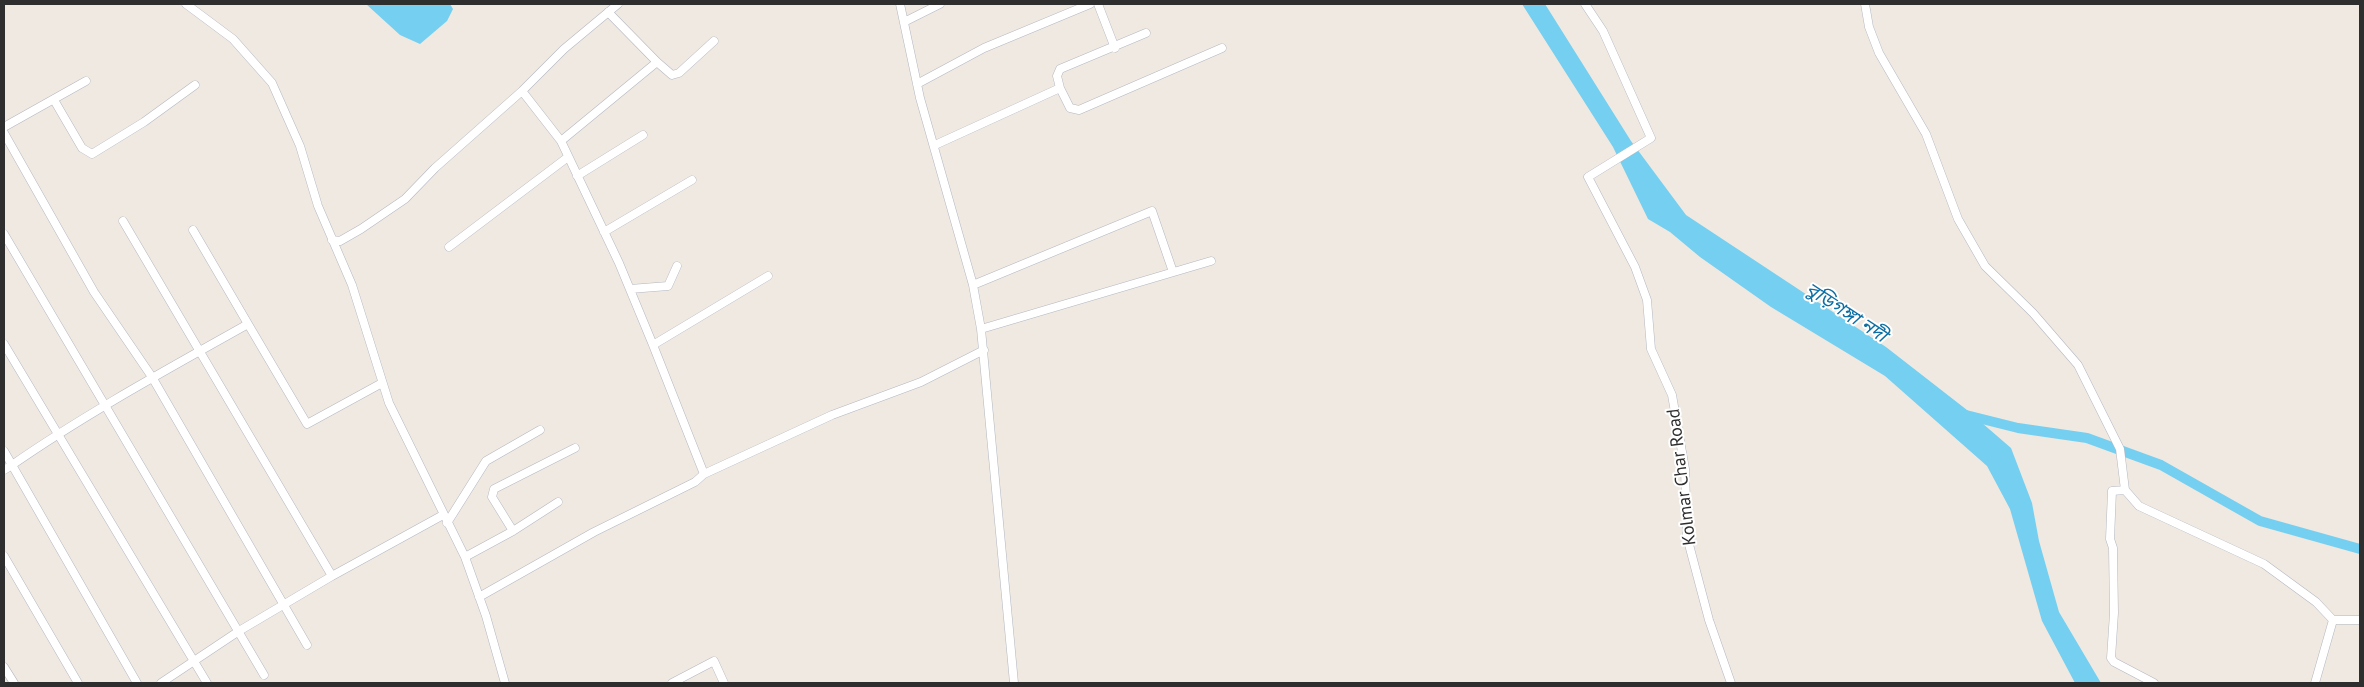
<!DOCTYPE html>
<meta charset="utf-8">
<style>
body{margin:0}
#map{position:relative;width:2364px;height:687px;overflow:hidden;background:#efe9e1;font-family:"PT Sans",sans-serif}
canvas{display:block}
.frame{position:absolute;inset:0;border:5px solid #2e2e2e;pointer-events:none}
</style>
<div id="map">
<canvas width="2364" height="687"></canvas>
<div class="frame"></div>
</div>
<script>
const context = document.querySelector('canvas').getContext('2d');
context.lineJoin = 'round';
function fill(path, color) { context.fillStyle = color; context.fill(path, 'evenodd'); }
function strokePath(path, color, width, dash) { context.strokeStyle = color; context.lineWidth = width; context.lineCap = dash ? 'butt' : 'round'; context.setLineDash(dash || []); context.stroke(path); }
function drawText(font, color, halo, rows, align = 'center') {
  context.font = font + ' "PT Sans","Noto Sans Bengali",sans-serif'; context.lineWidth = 4; context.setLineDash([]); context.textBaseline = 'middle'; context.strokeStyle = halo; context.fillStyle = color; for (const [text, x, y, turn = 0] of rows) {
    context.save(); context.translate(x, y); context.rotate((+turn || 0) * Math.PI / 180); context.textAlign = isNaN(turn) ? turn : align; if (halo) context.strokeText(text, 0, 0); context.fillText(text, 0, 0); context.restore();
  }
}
fill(new Path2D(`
 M366 4H450L453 9 447 21 420 44 400 35Z
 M1522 4H1545L1631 141 1686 215 1886 347 1967 410 2011 448 2032 503 2039 541 2059 612 2101 683H2075L2042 621 2010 509 1987 466 1885 376 1771 307 1700 257 1670 232 1648 219 1613 147Z`), '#75cff0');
strokePath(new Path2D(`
 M1962 414 2018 428 2087 438 2161 465 2260 521 2360 549`), '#75cff0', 10);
const street = new Path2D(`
 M186 4 233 39 272 83 300 146 318 206 352 285 389 403 465 557 486 616 505 683
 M900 4 920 98 973 285 981 329 1014 683
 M1098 4 1115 48
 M1585 4 1603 31 1651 138 1588 177 1635 267 1647 300 1651 349 1672 395 1675 412 1685 469 1687 537 1709 620 1731 683
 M1865 4 1869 27 1879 53 1926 134 1958 219 1985 266 2033 313 2078 365 2120 449 2125 490 2139 506 2264 564 2316 602 2333 620 2315 683
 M608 12 657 62 672 75 679 73 714 41
 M904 22 940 4
 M917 84 984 48 1090 4
 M1060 88 1057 76 1060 69 1146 33
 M522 91 561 141 619 263 653 345
 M54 100 82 148 92 154 144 122 195 85
 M4 127 86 81
 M4 133 94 292 152 377 307 645
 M561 141 657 62
 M935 145 1060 88 1070 108 1079 110 1222 48
 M577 176 643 135
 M123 221 332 576 443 515
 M193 230 248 324
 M604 232 692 180
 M4 234 264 675
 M332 240 340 241 361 229 405 199 435 168 522 91 564 49 618 4
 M449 247 568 157
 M973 285 1152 211 1173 272
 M630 289 668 286 677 266
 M981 329 1211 261
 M4 344 207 683
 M4 451 12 465 4 470
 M704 474 653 345 768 276
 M2125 490 2112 491 2110 539 2113 548 2114 613 2111 658 2114 662 2154 683
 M447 523 486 461 540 430
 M513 531 492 497 494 489 575 448
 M4 556 78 683
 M465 557 513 531 558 502
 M479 597 594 532 695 482 704 474 832 415 921 382 984 350
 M2333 620H2360
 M4 667 14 683
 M137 683 12 465C87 413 168 369 248 324L307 424 382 383
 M161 683 239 631 332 576
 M672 683 714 661 724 683`);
strokePath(street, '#b4b7c1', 9);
strokePath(street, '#fff', 8);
drawText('18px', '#2e2e2e', '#fff', [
 ["Kolmar Char Road",1682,477,-97]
]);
drawText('italic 19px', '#0d6fa3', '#fff', [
 ["বুড়িগঙ্গা নদী",1846,313,33]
]);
</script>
